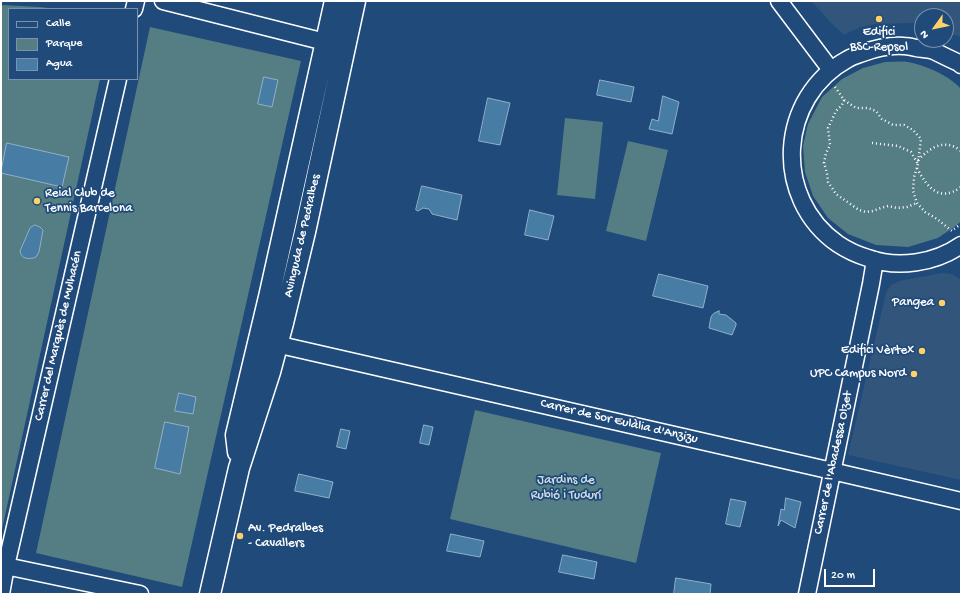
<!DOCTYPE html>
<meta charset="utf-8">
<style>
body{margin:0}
#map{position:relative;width:962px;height:595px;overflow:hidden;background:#1f4a7a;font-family:"Gochi Hand",sans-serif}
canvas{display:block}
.frame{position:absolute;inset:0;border:2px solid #fff;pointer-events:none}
.legend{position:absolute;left:8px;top:8px;width:130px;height:72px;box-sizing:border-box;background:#1f4a7a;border:1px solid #7992af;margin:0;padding:5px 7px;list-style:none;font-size:12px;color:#fff}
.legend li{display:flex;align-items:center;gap:8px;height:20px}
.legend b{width:20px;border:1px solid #7992af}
.north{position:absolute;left:914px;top:8px;width:40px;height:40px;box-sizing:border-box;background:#1f4a7a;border:1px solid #7992af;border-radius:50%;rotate:237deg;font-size:11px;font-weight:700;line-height:16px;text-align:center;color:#fff}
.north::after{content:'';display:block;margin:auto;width:14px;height:18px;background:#ffd166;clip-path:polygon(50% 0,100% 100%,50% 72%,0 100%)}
.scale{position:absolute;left:824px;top:569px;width:51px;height:18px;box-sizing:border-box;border:2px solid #fff;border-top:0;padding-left:5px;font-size:12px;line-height:14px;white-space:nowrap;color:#fff;-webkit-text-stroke:3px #1f4a7a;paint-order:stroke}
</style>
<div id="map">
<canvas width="962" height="595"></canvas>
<div class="frame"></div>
<ul class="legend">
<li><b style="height:5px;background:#1f4a7a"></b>Calle</li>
<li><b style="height:11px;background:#557d84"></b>Parque</li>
<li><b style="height:11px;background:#477ca4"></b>Agua</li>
</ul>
<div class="north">N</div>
<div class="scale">20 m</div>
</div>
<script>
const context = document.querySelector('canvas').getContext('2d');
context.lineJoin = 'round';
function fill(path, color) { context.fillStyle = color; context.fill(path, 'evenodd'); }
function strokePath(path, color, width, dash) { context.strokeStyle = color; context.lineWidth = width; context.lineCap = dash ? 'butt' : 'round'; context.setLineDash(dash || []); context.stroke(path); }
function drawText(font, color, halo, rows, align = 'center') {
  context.font = font + ' "Gochi Hand",sans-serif'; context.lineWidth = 3.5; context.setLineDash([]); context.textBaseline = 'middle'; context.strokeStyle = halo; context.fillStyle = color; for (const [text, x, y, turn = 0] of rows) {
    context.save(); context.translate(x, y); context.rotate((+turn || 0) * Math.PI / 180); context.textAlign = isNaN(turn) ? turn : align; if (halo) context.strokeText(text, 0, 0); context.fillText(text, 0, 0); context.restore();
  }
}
fill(new Path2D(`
 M811 1H961V37L946 32V16H922V24L914 23 875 24 861 27 844 35 834 26Z
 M942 273 952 274 961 280V480L848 455 886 293 891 285 899 281Z`), '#32557c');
fill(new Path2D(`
 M1 5 40 7 58 9H9V79H100L1 534Z
 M150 27 301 61 182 587 36 553Z
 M885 62C893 62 901 61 908 62 925 65 950 76 961 89V221L957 225 938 238 908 247 876 245 848 234 828 218 813 196 805 172 803 146 808 124 822 97 842 79 863 68Z
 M565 118 603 122 595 199 557 195Z
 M628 141 668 150 646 241 606 231Z
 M475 410 661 453 636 563 450 519Z`), '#557d84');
const water = new Path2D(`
 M264 77 278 80 272 107 258 104Z
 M600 80 634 87 631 102 597 95Z
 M663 96 679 102 672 134 649 129 652 119 658 121Z
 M488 98 510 103 500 145 479 141Z
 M7 143 69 157 62 187 1 173Z
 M422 186 462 195 457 220 432 214 429 209 423 208 418 211 416 210Z
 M530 210 554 216 548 240 525 235Z
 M35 225 40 227 43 230 39 252 36 257C29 260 21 259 20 251L30 228Z
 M659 274 708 286 703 308 653 296Z
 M719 311V314L726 315 736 323V325L732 335 709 328C711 319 709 314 719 311Z
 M179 393 196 397 193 414 175 411Z
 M165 422 189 427 180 474 155 468Z
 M424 425 433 427 429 445 420 443Z
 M341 429 350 431 346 449 337 447Z
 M299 474 333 482 329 498 295 491Z
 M786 498 801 502 795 528 781 520 778 526 781 509 784 510Z
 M731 499 746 502 740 527 726 524Z
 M451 534 484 541 480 557 447 551Z
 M563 555 597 562 594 579 559 572Z
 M676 578 711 584 710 594H674Z`);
fill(water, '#477ca4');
strokePath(water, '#91b0c8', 1);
const minor = new Path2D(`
 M163 1 337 45
 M779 1 831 70
 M134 9 136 1
 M961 65 959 63C950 59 942 55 934 51 928 49 922 49 916 48 912 47 908 46 904 46 890 45 876 48 863 53 858 55 853 56 848 59 778 97 772 198 838 244 847 250 858 255 868 258 898 269 935 263 961 245
 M267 342 819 468 961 501
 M1 565 140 594
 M1 594 6 566 118 79
 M807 594C828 491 850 388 871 284L875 260`);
const tertiary = new Path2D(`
 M238 452 236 435 269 297 335 1
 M210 594 239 468 270 372 283 323 305 232 355 1`);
strokePath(minor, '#fff', 19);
strokePath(tertiary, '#fff', 23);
strokePath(new Path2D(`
 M835 87 844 100 856 108H868L876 111 882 119 893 125H904L913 130 921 139 918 164 914 177 913 191 917 203 925 212 937 219 952 231H951
 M844 100 842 105 836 111 828 128 830 145 826 153 824 163 827 173 828 182 836 194 859 210 866 212 873 211 881 208 888 206 897 208 907 207 917 203
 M872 143 898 146 911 152 918 164
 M918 160C931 147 945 138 961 151
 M917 168C927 187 939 203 961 187
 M954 229 961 224`), '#fff', 2.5, [1, 3]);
strokePath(minor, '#1f4a7a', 16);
strokePath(tertiary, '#1f4a7a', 20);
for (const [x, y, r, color] of [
 [879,19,4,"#ffd166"],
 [37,201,4,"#ffd166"],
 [942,303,4,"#ffd166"],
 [922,351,4,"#ffd166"],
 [914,374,4,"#ffd166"],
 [240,536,4,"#ffd166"]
]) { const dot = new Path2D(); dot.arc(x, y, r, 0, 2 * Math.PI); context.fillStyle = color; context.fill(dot); strokePath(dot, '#1f4a7a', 1.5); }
drawText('13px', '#fff', '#1f4a7a', [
 ["Edifici",879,33,"center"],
 ["BSC-Repsol",879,48,"center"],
 ["Reial Club de",45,194,"left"],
 ["Tennis Barcelona",45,209,"left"],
 ["Pangea",934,303],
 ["Edifici Vèrtex",914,351],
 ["UPC Campus Nord",906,374],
 ["Av. Pedralbes",248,529,"left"],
 ["- Cavallers",248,544,"left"]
], 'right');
drawText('13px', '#fff', '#1f4a7a', [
 ["Avinguda de Pedralbes",303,236,-77],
 ["Carrer del Marquès de Mulhacén",59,336,-77],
 ["Carrer de Sor Eulàlia d'Anzizu",619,422,13],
 ["Carrer de l'Abadessa Olzet",834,463,-78]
]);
drawText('13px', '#d4dee0', '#1f4a7a', [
 ["Jardins de",566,481],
 ["Rubió i Tudurí",566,496]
]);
</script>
